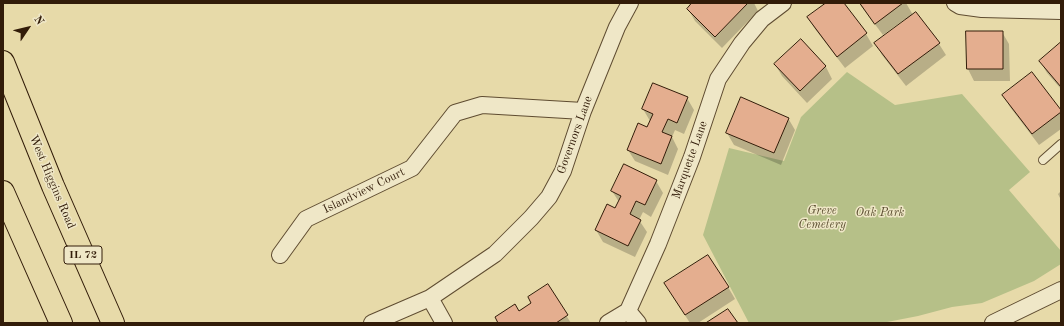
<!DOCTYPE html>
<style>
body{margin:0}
#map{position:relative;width:1064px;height:326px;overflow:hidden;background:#e7daa9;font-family:"Old Standard TT",serif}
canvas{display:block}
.frame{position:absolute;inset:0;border:4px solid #321c09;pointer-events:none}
.north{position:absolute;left:8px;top:8px;width:40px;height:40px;-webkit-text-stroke:3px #efe7c7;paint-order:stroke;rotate:55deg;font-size:11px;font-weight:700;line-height:16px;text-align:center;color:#321c09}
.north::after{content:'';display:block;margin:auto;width:14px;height:18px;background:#321c09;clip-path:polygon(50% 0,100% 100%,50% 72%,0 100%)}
</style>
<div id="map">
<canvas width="1064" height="326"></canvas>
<div class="frame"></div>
<div class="north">N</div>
</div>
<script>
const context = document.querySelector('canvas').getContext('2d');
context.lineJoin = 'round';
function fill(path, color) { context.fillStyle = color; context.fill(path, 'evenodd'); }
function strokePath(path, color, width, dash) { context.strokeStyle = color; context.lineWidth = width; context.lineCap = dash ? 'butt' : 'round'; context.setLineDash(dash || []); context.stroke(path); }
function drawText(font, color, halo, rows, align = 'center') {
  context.font = font + ' "Old Standard TT",serif'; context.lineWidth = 3; context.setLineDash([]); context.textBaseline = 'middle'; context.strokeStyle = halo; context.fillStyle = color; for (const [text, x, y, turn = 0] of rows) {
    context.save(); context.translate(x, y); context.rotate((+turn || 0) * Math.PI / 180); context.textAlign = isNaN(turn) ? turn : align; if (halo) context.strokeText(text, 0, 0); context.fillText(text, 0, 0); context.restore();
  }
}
fill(new Path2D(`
 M847 72 895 105 962 94 1030 172 1009 190 1061 251V264L1034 281 982 303 952 307 918 316 882 323H749L703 235 729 148 784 161 801 117Z`), '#b6c088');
fill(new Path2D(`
 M694 3H754L758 11 722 48 695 21 688 9Z
 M827 3H843L866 34 873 46 845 68 815 29 808 18Z
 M859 3H906L913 15 939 44 946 55 906 86 882 55 876 43 906 20 905 19 883 35Z
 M1002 32 1009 44 1010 81H974L968 69Z
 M801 40 826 67 832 79 807 103 782 76 775 64Z
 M1061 44V89L1047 73 1040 61Z
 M1003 95 1061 111V129L1039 145 1010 107Z
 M687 98 694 110 684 134 675 130 672 137 678 149 668 175 635 161 628 150 648 128 650 121 643 109Z
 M788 118 795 130 781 165 734 145 727 133Z
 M656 181 663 193 651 217 643 212 639 220 647 232 635 257 603 242 596 230 615 209 619 202 612 191Z
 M1061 191V200L1058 194Z
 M547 286 571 323H499L532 303Z
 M728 287 735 299 698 323H690L672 295Z`), '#0003');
const building = new Path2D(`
 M692 3H748L715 37 687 9Z
 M826 3H844L867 33 837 57 807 17Z
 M860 3H903L875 24Z
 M916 12 940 43 898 74 874 43Z
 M966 31H1003V69H967Z
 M801 39 826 66 800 91 774 64Z
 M1061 42V87L1039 61Z
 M1032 72 1061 110V112L1032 134 1002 95Z
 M653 83 688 97 677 123 668 119 662 132 672 136 661 164 627 150 638 123 647 127 653 114 642 109Z
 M741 97 789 118 774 153 726 133Z
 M624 164 657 180 645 205 636 201 630 214 641 220 628 246 595 230 607 204 615 208 621 196 611 191Z
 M708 255 729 287 685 315 664 283Z
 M548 284 568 315 556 323H498L495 317 515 304 519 311 531 303 528 297Z
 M728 309 738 323H706Z`);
fill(building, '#e4ae8f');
strokePath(building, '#321c09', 1);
const lane = new Path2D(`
 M1043 160 1061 144`);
const street = new Path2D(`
 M955 3 960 6 982 9 1061 11
 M280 255 306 219 412 168 455 113 482 105 583 111
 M430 298 444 323
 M628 311 638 323
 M372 323 430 298 495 254 531 218 549 197 563 171 583 111 617 27 630 3
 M608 323 628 311 658 244 692 157 718 79 742 43 762 19 783 3
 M993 323 1061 290`);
const primary = new Path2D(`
 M3 62 53 186 113 323
 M3 192 61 323`);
strokePath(lane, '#5f4c31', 10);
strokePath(street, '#5f4c31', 18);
strokePath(primary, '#321c09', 24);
strokePath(lane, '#efe7c7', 8);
strokePath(street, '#efe7c7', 16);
strokePath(primary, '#e7daa9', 22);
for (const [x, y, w] of [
 [83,255,38]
]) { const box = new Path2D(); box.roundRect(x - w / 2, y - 9, w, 18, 3); context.fillStyle = '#efe7c7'; context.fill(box); strokePath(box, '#321c09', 1); }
drawText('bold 11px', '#321c09', null, [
 ["IL 72",83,255]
]);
drawText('12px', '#321c09', '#efe7c7', [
 ["Governors Lane",575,135,-70],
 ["Marquette Lane",690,160,-70],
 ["West Higgins Road",52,182,67],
 ["Islandview Court",364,191,-26]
]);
drawText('italic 12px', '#5a4d2f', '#efe7c7', [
 ["Greve",822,211],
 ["Cemetery",822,225],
 ["Oak Park",880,213]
]);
</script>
